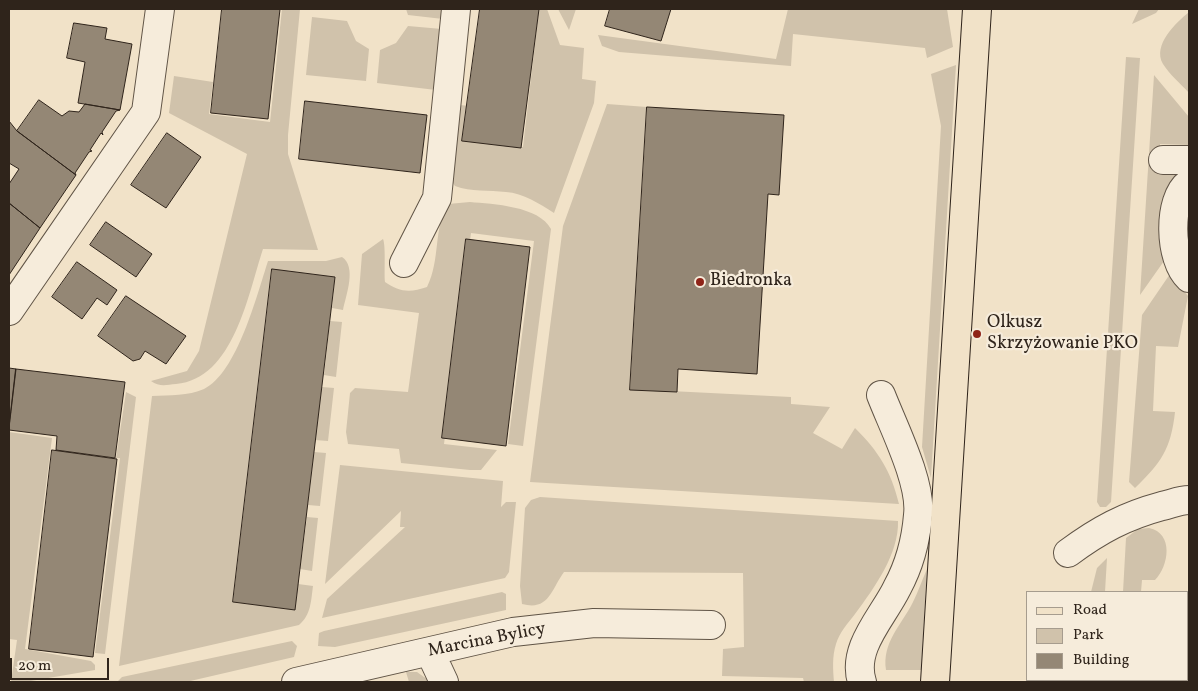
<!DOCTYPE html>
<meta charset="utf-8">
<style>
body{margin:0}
#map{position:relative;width:1198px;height:691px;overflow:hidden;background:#f1e2c8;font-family:Vollkorn,serif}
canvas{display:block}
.frame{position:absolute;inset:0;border:10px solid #2f241b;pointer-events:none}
.legend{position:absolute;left:1026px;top:591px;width:162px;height:90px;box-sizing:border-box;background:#f6ecdb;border:1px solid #a69c8e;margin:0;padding:6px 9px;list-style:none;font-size:15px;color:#2f241b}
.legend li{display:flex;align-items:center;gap:10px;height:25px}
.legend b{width:25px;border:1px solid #a69c8e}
.scale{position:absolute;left:10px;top:658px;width:99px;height:22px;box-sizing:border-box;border:2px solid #2f241b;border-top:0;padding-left:6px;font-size:15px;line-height:18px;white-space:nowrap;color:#2f241b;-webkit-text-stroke:4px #f6ecdb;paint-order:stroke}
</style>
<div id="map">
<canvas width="1198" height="691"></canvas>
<div class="frame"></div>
<ul class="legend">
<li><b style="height:6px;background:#f1e2c8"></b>Road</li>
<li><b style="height:14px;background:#d0c2ab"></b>Park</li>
<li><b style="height:14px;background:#948775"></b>Building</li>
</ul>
<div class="scale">20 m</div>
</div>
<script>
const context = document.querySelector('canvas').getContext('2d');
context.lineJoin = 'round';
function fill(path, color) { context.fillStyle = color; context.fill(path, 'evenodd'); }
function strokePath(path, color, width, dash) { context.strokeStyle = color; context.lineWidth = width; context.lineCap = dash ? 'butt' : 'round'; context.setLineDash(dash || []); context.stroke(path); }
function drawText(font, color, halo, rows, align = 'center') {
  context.font = font + ' Vollkorn,serif'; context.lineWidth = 4.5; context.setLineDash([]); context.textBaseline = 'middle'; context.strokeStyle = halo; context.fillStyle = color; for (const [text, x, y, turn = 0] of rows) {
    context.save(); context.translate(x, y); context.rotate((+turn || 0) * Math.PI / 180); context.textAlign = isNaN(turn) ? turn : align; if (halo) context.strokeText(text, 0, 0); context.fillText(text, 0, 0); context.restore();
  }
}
fill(new Path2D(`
 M282 9H300L288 135V154L318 250 263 249C248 294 234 379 176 384 166 385 159 387 151 381L187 371 199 351 247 154 169 113 174 76 213 82 209 114 270 122Z
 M406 9H444L443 19 408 15Z
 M539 9H547L560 45 584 48 582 79 596 81 594 103 554 213C540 204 523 193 506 192 489 190 471 192 455 186L451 180 459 105 471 106 467 141 523 147Z
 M558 9H576L569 30Z
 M788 9H947L953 47 927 58 925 48 793 34 791 66 619 52 602 46 598 35 776 59Z
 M1139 9H1159L1156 13 1132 24Z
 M1189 12V93C1181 84 1170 75 1163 64 1152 45 1176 23 1189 12Z
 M312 17 347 21 356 41 369 49 366 81 306 75Z
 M408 26 442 29 436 90 377 83 380 50 396 43Z
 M1126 57 1140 58 1111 502 1106 507H1100L1097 502Z
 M956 65 931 478 922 447 941 126 931 74Z
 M1154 75 1189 117V145L1160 144V170L1178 171C1160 207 1159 221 1164 261L1140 295Z
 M607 104 647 107 630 389 791 397V404L830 407 813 433 842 449 855 428C879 452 891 471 899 504L530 482 563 226Z
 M470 202C493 204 539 206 551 229L523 446 508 444 534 241 471 233 444 444 497 450 481 470H470L401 463 399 449 348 444 346 432 350 393 355 388 408 392 419 313 358 305 362 254 383 239C386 246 384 272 385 282 399 292 410 293 427 287 441 259 433 228 448 204Z
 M342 257C357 267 346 295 343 310L332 308 335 277 272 270 233 602 295 610 298 584 313 586C311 601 311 615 299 625L119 666 152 396C170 395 188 396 204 389 237 373 257 295 268 261H326Z
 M1170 274 1188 296 1178 347 1156 346 1153 411 1175 412C1171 449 1161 463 1135 488L1129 482 1142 315Z
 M330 321 342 322 336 377 324 375Z
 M322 387 334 388 328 441 315 440Z
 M126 392 136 397 105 654 95 653 120 458H116Z
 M9 432 52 438 25 649 91 661 95 665V670L25 682H11L17 640 9 639Z
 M314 452 326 453 320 506 308 505Z
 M340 465 503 481 501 507 506 502H516L509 572 505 578 322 618 327 599 405 527H400L401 511 325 584Z
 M540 497 898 521C899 554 874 588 855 614 848 623 839 633 836 644 832 657 833 669 834 682H804L803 678 722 676 723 649 744 647 743 573 564 572C551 590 549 611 522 604L520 586 525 508 531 500Z
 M307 517 318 518 312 571 300 569Z
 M1149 528C1174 533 1169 566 1155 580H1142L1141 592H1123L1126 538 1138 529Z
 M1107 558 1105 592H1091L1097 568Z
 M927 569 921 670H886C882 642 901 626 913 602 918 592 922 580 927 569Z
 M502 592 506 594V610L335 647 318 646 319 633 324 631Z
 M292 641 297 646 294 657 186 682H117L122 677Z
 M406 672H417L431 682H409Z`), '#d0c2ab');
const building = new Path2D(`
 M222 9H280L268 119 211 113Z
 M480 9H539L521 148 462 141Z
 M610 9H671L661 41 605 26Z
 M74 23 107 28 105 39 132 44 120 110 78 103 85 62 67 58Z
 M39 100 62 116 69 111 79 112 85 104 120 110 116 111 102 132 103 135 101 133 90 150 92 151 89 152 75 173 76 175 17 131Z
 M305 101 427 115 420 173 299 159Z
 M647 107 784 115 779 195 768 194 757 374 678 369 677 392 630 390Z
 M9 121 17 131 76 175 40 228 9 203V184L19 169 9 163Z
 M167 133 201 157 166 208 131 185Z
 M9 203 40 228 9 275Z
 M106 222 152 254 136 277 90 245Z
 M466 239 530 247 506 446 442 438Z
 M77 262 117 290 107 305 97 298 82 319 52 297Z
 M272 269 335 277 295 610 233 602Z
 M126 296 186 336 166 364 145 351 140 359 133 361 98 336Z
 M9 368 16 369 9 428Z
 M16 369 125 382 115 458 56 450 57 436 9 430Z
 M52 450 117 459 93 657 29 649Z`);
fill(building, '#948775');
strokePath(building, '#2f241b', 1);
const minor = new Path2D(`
 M1163 160H1189
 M1189 183C1167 199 1169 260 1189 278
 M404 263 437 198 456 9
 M9 311 146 112 160 9
 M1068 553C1099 530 1125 516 1162 506 1171 504 1180 500 1189 500
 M430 652 444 682
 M296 682 513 632 594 623 711 625
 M862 682C851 648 883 617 897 588 909 566 916 540 918 515 922 483 893 426 881 395`);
const major = new Path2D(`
 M935 682 977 9`);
strokePath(minor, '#605446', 30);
strokePath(major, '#2f241b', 30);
strokePath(minor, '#f6ecdb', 28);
strokePath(major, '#f1e2c8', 28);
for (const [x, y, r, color] of [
 [700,282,5,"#8f2418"],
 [977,334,5,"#8f2418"]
]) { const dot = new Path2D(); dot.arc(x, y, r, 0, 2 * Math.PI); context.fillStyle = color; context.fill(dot); strokePath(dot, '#f6ecdb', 2); }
drawText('18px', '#2f241b', '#f6ecdb', [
 ["Biedronka",710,282],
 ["Olkusz",987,324],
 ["Skrzyżowanie PKO",987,345]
], 'left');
drawText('18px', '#2f241b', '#f6ecdb', [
 ["Marcina Bylicy",487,641,-11]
]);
</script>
